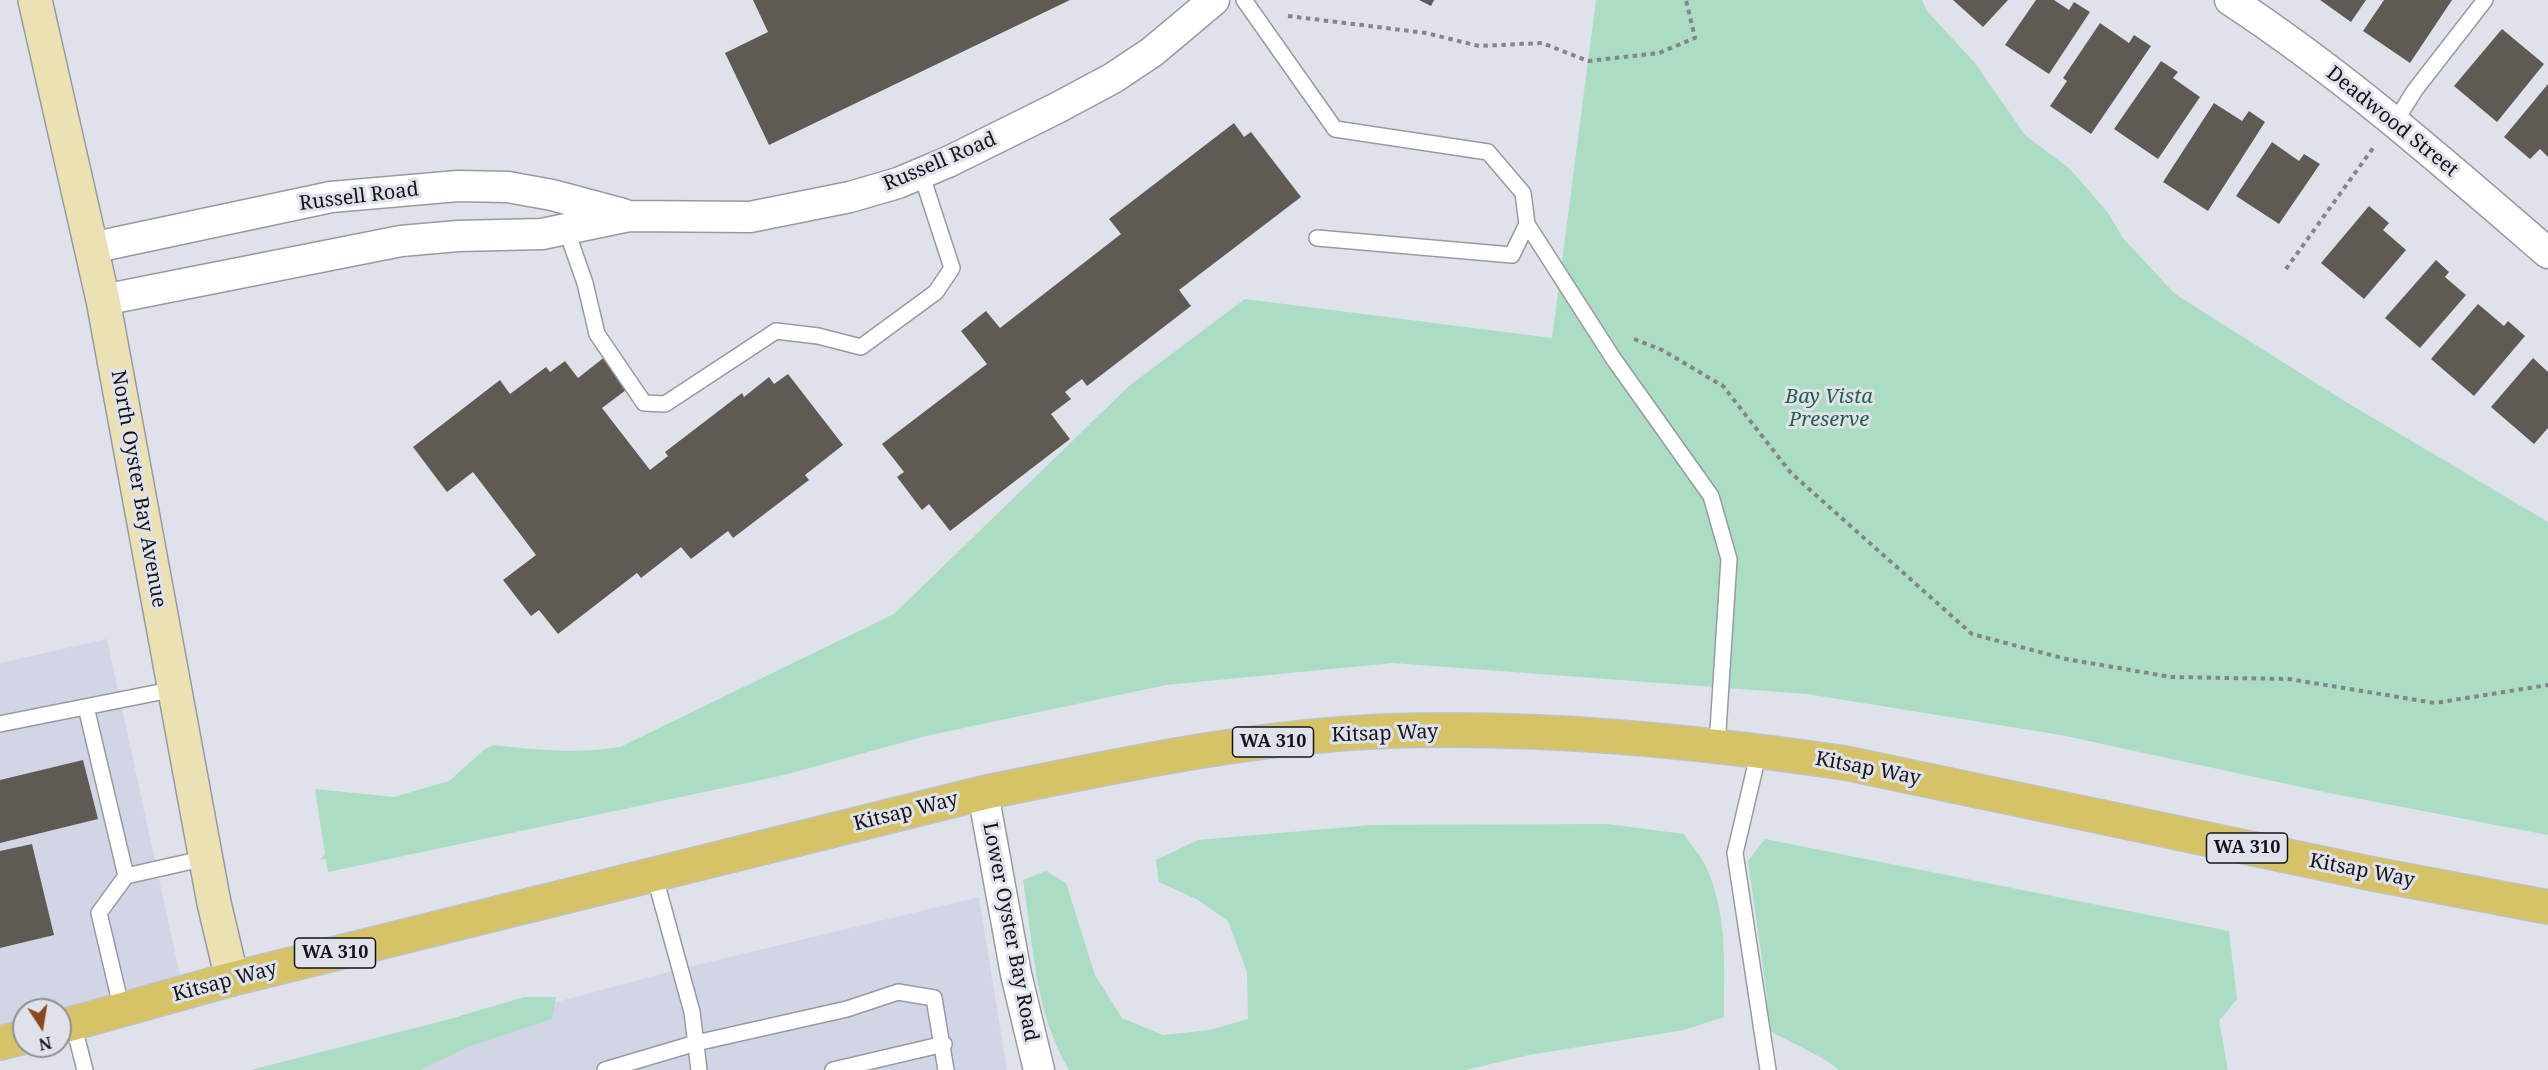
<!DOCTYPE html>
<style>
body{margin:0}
#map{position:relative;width:2548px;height:1070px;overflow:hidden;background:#e0e2eb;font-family:"Noto Serif",serif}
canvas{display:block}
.north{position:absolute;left:12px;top:998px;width:60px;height:60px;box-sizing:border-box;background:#e0e2eb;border:2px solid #8e9097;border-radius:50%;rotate:168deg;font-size:16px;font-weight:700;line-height:24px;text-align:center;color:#141518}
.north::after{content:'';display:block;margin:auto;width:21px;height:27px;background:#8e481f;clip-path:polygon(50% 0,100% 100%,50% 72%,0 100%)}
</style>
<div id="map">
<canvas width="2548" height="1070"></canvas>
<div class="north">N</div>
</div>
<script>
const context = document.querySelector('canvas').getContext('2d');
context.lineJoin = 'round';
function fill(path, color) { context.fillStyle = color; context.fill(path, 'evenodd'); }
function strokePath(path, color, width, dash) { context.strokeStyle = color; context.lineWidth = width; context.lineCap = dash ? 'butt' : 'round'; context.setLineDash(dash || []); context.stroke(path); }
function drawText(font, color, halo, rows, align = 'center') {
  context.font = font + ' "Noto Serif",serif'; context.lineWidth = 6; context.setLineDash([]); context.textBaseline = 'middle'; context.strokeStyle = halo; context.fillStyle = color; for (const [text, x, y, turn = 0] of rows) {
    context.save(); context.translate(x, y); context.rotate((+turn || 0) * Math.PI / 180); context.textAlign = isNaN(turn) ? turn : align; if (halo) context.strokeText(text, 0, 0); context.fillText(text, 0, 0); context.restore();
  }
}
fill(new Path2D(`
 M107 639 182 985 60 1010H24V1027L0 1034V663Z
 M979 897 1007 1070H358L354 1056 680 969Z`), '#d1d5e5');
fill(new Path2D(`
 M1596 0H1922L1927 11 1975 63 2025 135 2070 169 2109 214 2122 237 2175 294 2346 402 2548 522V835L2324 792 2061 735 1807 694 1393 663 1166 685 926 736 784 775 328 872 326 859 320 860 325 854 315 789 394 797 449 781 485 749 494 745C537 750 577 754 620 747L894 614 1129 386 1245 299 1552 338Z
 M1607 824 1684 834C1691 845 1702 857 1707 869 1728 916 1724 968 1724 1017L1684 1030 1529 1055 1466 1070H1069C1035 1014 1033 943 1023 880L1046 871 1066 883 1095 975 1122 1018 1163 1035 1210 1030 1248 1019 1247 972 1228 921 1198 900 1159 882 1156 860 1198 840 1372 825Z
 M1765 839 2229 931 2237 999 2219 1021 2228 1070H1838C1830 1059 1784 1040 1769 1030L1766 988 1748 861Z
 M524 997H556L552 1019 468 1047 420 1070H251L450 1019Z`), '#aaddc3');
fill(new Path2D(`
 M753 0H1070L769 145 725 53 768 32Z
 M1419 0H1434L1431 6Z
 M1953 0H2008L1983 27Z
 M2036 0H2054L2069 10 2074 2 2090 12 2049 74 2005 45Z
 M2320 0H2366L2351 22Z
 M2384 0H2452L2410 63 2363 31Z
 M2100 23 2129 43 2134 35 2151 46 2091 134 2050 106 2067 81 2063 78Z
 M2502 29 2544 64 2497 122 2454 86Z
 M2161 61 2178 72 2173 78 2200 97 2158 159 2114 129Z
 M2548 84V157L2540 149 2530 159 2504 137Z
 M2214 103 2242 121 2249 111 2265 122 2208 211 2163 182Z
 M1234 123 1244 137 1251 132 1301 197 1179 290 1191 306 1087 386 1082 379 1065 392 1071 399 1051 414 1070 439 950 531 929 504 922 510 897 477 904 472 882 444 987 364 961 331 986 311 1000 328 1121 234 1109 219Z
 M2272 142 2299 161 2304 154 2320 164 2279 224 2236 196Z
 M2369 206 2389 223 2383 230 2406 250 2364 299 2321 263Z
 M2436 260 2449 272 2445 277 2466 295 2420 348 2385 318Z
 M2478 304 2504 326 2508 321 2525 336 2474 396 2431 359Z
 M606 356 630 387 602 408 650 470 668 456 665 452 742 393 744 397 769 377 774 384 788 374 843 445 805 475 809 480 733 538 728 531 691 559 681 547 641 578 637 573 558 634 539 610 531 616 503 580 536 555 473 472 447 492 413 447 500 380 510 394 546 367 550 372 565 361 578 378Z
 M2533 358 2548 372V428L2534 444 2491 407Z
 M83 760 98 819 0 843V780Z
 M32 844 54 935 0 948V851Z`), '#605a54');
const lane = new Path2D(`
 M1244 0 1335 129 1488 152 1523 193 1527 224 1512 255 1317 238
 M2395 122 2415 90 2485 0
 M1527 224 1613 358 1711 496 1729 559 1717 746
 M566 229 585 283 597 334 644 403 665 404 776 331 818 336 861 347 936 292 952 268 921 173
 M86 707 126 876 99 913 122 1010
 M0 724 175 689
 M1759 751 1735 853 1768 1070
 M654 874 692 1012 699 1070
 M126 876 206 858
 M73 1023 85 1070
 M605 1070 696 1043 847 1009 898 992 934 998 946 1070
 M833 1070 944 1044`);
const street = new Path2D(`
 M2230 0C2343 74 2445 164 2548 253
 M91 248 331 197 458 186 508 187 552 195 623 214
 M103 300 401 241 458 236 542 234 629 216 750 217 850 197 898 183 948 162 1057 108 1113 78 1152 52 1214 0
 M983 793 1016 974 1039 1070`);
const secondary = new Path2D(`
 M35 0 103 300 214 903 232 979`);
const primary = new Path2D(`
 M60 1027 232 979 983 793C1116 766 1253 736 1390 731 1542 726 1694 741 1845 763L2373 874 2548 907
 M0 1043 24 1037`);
strokePath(lane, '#989aa2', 18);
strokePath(street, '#989aa2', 33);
strokePath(secondary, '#989aa2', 36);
strokePath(primary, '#c2c2c3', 36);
strokePath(new Path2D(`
 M1288 16 1426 33 1479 46 1542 43 1588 61 1659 53 1695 38 1686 0
 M2286 269 2373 148
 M1634 339 1662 350 1723 386 1791 473 1972 634 2066 659 2171 677 2289 679 2435 703 2548 685`), '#85868c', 4, [4.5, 4.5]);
strokePath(lane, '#fff', 15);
strokePath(street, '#fff', 30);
strokePath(secondary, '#ebe1b3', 33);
strokePath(primary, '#d6c267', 33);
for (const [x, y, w] of [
 [1273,742,81],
 [2247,848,81],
 [335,953,81]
]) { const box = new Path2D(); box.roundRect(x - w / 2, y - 15, w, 30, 4.5); context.fillStyle = '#e0e2eb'; context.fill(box); strokePath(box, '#141518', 1.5); }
drawText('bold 18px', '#141518', null, [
 ["WA 310",1273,742],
 ["WA 310",2247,848],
 ["WA 310",335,953]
]);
drawText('20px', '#141518', '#e0e2eb', [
 ["Deadwood Street",2392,122,39],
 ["Russell Road",940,162,-23],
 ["Russell Road",359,197,-7],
 ["North Oyster Bay Avenue",138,489,80],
 ["Kitsap Way",1385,734,-2],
 ["Kitsap Way",1868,769,11],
 ["Kitsap Way",906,812,-14],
 ["Kitsap Way",2362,871,11],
 ["Lower Oyster Bay Road",1010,932,79],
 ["Kitsap Way",225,982,-15]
]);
drawText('italic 20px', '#246046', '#e0e2eb', [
 ["Bay Vista",1829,397],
 ["Preserve",1829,420]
]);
</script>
